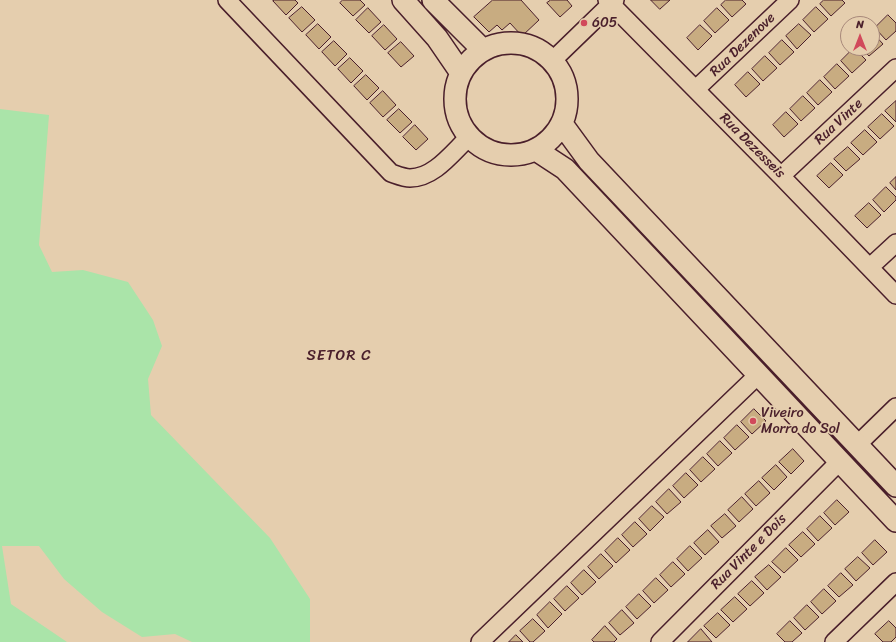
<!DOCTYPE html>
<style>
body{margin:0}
#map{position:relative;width:896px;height:642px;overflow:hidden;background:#e5ceae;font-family:Sriracha,sans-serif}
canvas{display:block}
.north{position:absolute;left:840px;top:16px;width:40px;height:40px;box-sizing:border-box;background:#e5ceae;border:1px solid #a7887a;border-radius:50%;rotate:0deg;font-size:11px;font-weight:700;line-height:16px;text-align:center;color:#4a1f2b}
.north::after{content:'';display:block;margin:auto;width:14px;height:18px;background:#d1495b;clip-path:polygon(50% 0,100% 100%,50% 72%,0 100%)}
</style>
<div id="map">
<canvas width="896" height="642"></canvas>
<div class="north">N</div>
</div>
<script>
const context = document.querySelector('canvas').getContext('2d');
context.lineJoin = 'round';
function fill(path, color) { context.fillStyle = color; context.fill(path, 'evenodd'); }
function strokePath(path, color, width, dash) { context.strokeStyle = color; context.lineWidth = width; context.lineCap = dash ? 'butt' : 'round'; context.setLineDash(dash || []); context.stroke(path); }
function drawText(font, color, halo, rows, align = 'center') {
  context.font = font + ' Sriracha,sans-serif'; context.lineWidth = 3.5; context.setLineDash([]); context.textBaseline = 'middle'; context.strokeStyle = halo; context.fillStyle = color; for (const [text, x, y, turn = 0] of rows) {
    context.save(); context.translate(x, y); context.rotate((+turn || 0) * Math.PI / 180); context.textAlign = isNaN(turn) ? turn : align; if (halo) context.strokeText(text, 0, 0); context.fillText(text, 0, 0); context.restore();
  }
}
fill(new Path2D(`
 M0 109 49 115 39 245 52 272 83 270 128 282 153 320 162 346 148 379 151 415 270 538 310 599V642H192L175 634 142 637 102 612 64 579 39 546H2L11 604 67 642H0Z`), '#aae4a9');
const building = new Path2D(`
 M275 0H295L298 3 286 15 273 1Z
 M343 0H360L365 5 353 16 340 3Z
 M493 0H521L539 20 522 36 510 23 502 30 497 25 489 32 474 17Z
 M551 0H567L572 6 560 17 547 3Z
 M651 0H670L660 9Z
 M726 0H742L746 4 732 17 721 5Z
 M824 0H842L845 3 831 16 820 4Z
 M302 7 315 20 302 32 289 18Z
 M816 7 828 19 814 32 803 20Z
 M368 8 381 22 369 33 356 20Z
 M717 8 729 20 715 33 704 21Z
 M888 15 896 23V31L886 40 875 28Z
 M318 24 331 37 319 49 306 35Z
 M799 24 811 35 797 49 786 36Z
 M384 25 397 39 385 50 372 36Z
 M700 25 712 36 698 50 687 38Z
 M872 32 883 44 869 56 861 48H872Z
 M782 40 794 52 780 65 769 53Z
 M334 41 347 54 335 66 322 52Z
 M401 42 414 56 401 67 388 53Z
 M854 48 866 60 852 73 841 61Z
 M765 56 777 68 763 81 752 69Z
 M350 58 363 71 351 83 338 69Z
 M837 64 849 76 835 89 824 77Z
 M748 72 760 84 746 97 735 85Z
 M366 75 379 88 367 100 354 86Z
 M820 80 832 92 818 105 807 93Z
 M383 91 396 105 383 117 370 103Z
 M803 96 815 108 801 121 790 109Z
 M896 101V122L885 111Z
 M399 109 412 122 400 133 387 120Z
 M786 112 798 124 784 137 773 125Z
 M882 114 894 126 880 139 868 127Z
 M415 125 428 139 416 150 403 137Z
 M865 130 877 142 863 155 851 143Z
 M848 147 860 159 846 171 834 159Z
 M831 163 843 175 829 188 817 176Z
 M896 177V190L890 183Z
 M886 187 896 197V200L884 212 873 200Z
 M869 203 881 215 867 228 855 216Z
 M754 409 766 421 752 434 741 422Z
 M737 425 749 437 735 450 724 438Z
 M720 441 732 453 718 466 707 454Z
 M793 449 804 461 791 474 779 462Z
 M703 457 715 469 701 482 690 470Z
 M776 465 787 477 774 490 762 478Z
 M686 473 698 485 684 498 673 486Z
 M759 481 770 493 756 506 745 494Z
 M669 489 681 502 667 514 656 502Z
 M742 497 753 509 739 522 728 510Z
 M837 500 849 512 835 525 824 513Z
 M652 506 664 517 650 531 639 519Z
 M725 514 736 526 722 538 711 526Z
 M820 516 832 528 818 541 807 529Z
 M635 522 647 534 633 547 622 535Z
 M708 530 719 542 705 555 694 543Z
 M803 532 815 544 801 557 789 545Z
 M618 538 630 550 616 563 605 551Z
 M875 540 887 552 873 565 862 553Z
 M690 546 702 558 688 571 677 559Z
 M786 548 798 560 784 573 772 562Z
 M601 554 613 566 599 579 588 567Z
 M858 557 870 568 856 581 845 569Z
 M673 562 685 574 671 587 660 575Z
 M769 565 781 577 767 590 755 577Z
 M584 570 596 582 582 595 571 583Z
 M841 573 853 585 839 597 828 586Z
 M656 578 668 590 654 603 643 591Z
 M752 581 764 593 750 606 738 594Z
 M567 586 579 598 565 611 554 599Z
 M824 589 836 601 822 614 811 602Z
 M639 594 651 606 637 619 626 607Z
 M735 597 747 609 733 622 721 610Z
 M550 602 562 614 548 628 537 615Z
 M807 605 819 617 805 630 794 618Z
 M622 610 634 623 620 635 609 623Z
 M718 613 730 625 716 638 704 626Z
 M533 619 545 631 533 642H530L520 631Z
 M790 621 802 633 792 642H785L777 634Z
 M889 621 896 628V637L891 642H883L875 634Z
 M605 626 617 639 614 642H594L592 640Z
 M701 629 712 642H688Z
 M516 635 523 642H509Z`);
fill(building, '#c8ac81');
strokePath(building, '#4a1f2b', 1);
const minor = new Path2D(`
 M227 0 391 173C397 175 404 178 410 178 434 178 452 153 469 137
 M607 0 781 176 896 295
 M552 61 615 0
 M696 89 790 0
 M781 176 896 68
 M870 267 896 243
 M857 445 896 407
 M480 642 758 375
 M660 642 839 462
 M834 642 896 582`);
const tertiary = new Path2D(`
 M403 0 437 38 461 73
 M433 0 483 50
 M455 99a56 56 0 1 1 112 0a56 56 0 1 1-112 0Z
 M562 124 589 161 896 486
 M536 150 565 169 896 521`);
strokePath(minor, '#4a1f2b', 20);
strokePath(tertiary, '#4a1f2b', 24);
strokePath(minor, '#e5ceae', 17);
strokePath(tertiary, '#e5ceae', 21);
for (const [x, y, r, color] of [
 [584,23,4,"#d1495b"],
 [753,421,4,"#d1495b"]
]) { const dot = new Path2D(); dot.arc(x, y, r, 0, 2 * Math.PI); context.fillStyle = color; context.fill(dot); strokePath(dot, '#e5ceae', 1.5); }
drawText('14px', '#4a1f2b', '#e5ceae', [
 ["605",592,23],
 ["Viveiro",761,413],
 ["Morro do Sol",761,429]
], 'left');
drawText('14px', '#4a1f2b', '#e5ceae', [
 ["Rua Dezenove",743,45,-44],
 ["Rua Vinte",839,122,-43],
 ["Rua Dezesseis",752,146,45],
 ["Rua Vinte e Dois",749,552,-45]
]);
context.letterSpacing = '1px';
drawText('15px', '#4a1f2b', '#e5ceae', [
 ["SETOR C",339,356]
]);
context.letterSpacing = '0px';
</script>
